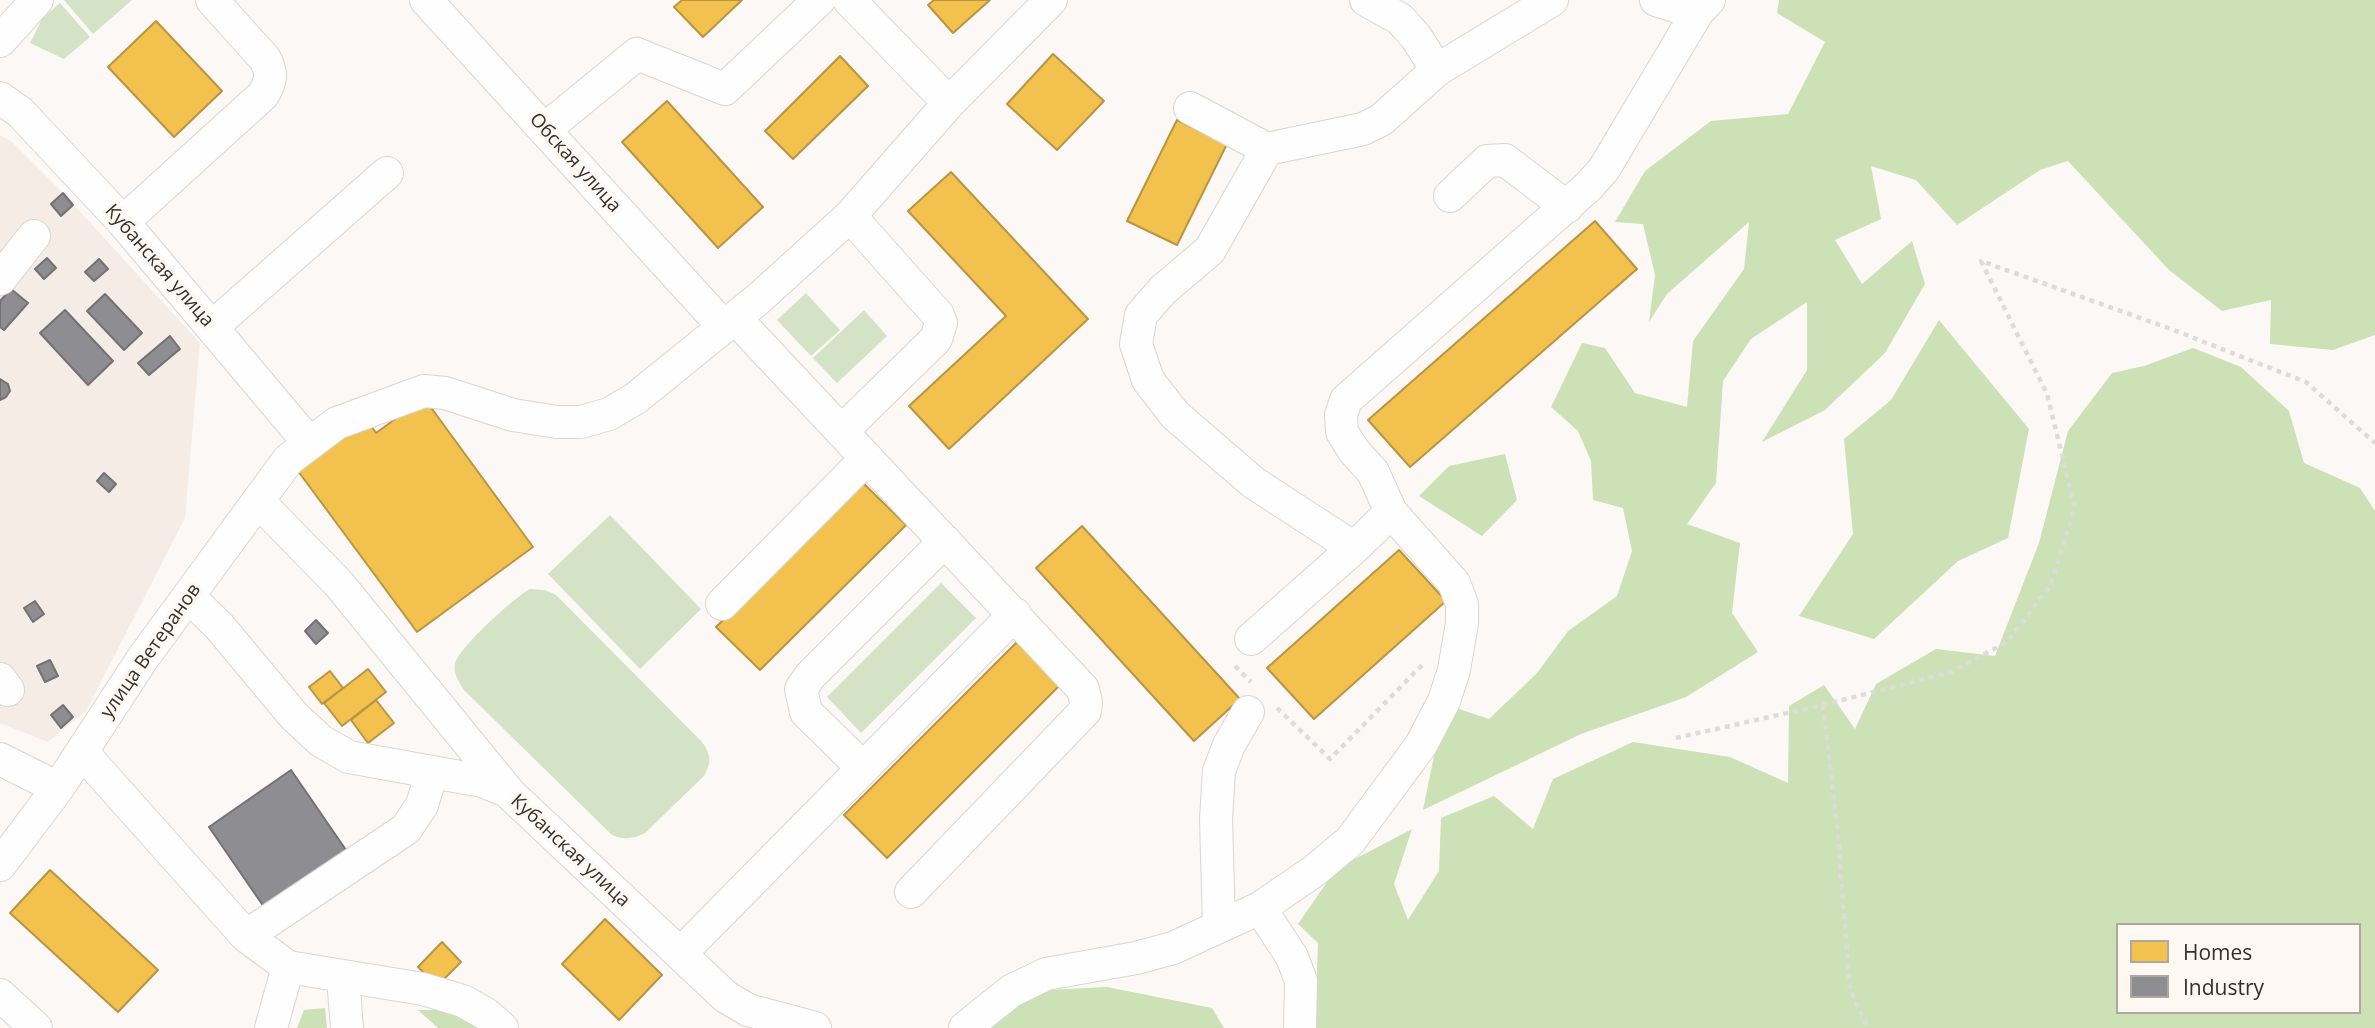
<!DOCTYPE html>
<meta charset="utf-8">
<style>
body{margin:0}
#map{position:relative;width:2375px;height:1028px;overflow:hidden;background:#fbf8f6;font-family:"Open Sans",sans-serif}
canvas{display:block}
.legend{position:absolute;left:2116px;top:923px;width:245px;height:91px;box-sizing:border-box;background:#fef8f3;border:2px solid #aea8a3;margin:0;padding:9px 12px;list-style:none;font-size:21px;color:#352f2a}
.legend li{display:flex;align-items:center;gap:14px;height:35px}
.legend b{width:35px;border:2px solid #aea8a3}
</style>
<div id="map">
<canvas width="2375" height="1028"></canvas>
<ul class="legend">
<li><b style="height:19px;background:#f2c14e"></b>Homes</li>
<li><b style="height:19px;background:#8d8d92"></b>Industry</li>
</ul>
</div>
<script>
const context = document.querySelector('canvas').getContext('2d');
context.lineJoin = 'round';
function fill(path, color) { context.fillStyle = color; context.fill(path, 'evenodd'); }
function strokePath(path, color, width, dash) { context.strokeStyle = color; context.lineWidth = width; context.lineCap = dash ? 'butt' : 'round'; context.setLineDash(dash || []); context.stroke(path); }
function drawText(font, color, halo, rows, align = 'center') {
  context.font = font + ' "Open Sans",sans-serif'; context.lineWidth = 7; context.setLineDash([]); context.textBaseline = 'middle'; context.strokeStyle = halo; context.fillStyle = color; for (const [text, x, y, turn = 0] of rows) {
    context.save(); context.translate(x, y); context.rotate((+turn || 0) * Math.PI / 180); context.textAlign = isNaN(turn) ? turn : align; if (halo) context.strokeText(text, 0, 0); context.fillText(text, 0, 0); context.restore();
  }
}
fill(new Path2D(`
 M0 135 11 141 63 193 200 343 185 518 86 711 48 742 0 723Z`), '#f4ece5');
fill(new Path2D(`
 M64 0H132L93 34Z
 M60 3 90 37 64 59 30 43 42 19Z
 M806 293 840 330 811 356 777 320Z
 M864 310 887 336 837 383 813 358Z
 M610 515 701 609 640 669 548 574Z
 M941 583 976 618 861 733 827 697Z
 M530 589 545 590 556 595 702 742C711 755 712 762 704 776L645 833C633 839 625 840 612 835L464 690C459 682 453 674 455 664 458 648 515 597 530 589Z`), '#d4e3c6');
fill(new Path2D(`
 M1779 0H2375V335L2333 350 2270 344 2271 300 2222 311 2169 270 2068 161 2040 170 1957 225 1916 180 1871 166 1881 219 1835 240 1862 284 1912 241 1925 284 1885 353 1825 410 1762 442 1807 370V302L1751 339 1723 381 1716 483 1687 524 1740 543 1732 613 1758 652 1686 697 1581 734 1423 810 1436 746 1456 708 1489 719 1537 673 1568 631 1617 596 1632 551 1623 508 1593 500 1591 461 1578 431 1551 407 1582 343 1605 348 1635 393 1687 407 1693 341 1744 269 1749 222 1667 294 1649 322 1655 275 1643 224 1615 222 1645 171 1711 121 1788 114 1825 42 1777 13Z
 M1939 320 2029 429 2008 538 1958 561 1874 639 1799 616 1853 534 1844 439 1891 400Z
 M2193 348 2241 367 2289 411 2304 463 2360 488 2375 511V1028H1315L1318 943 1298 924 1336 869 1412 829 1394 884 1408 920 1439 871 1441 818 1494 796 1533 829 1553 779 1633 742 1730 757 1788 783 1789 706 1824 685 1855 729 1876 684 1936 649 1995 656 2039 543 2068 431 2112 373 2144 366ZM2118 925H2359V1012H2118Z
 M1505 454 1517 500 1482 536 1419 496 1449 466Z
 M1107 987 1212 1008 1224 1028H984L1011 1009 1048 990Z
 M325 1008 327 1028H297L304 1010Z
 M418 1010H452L486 1028H438Z`), '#cce1b5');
const homes = new Path2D(`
 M682 0H742L703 37 674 7Z
 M934 0H990L953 33 928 5Z
 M156 21 222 91 174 137 108 67Z
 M1053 54 1104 101 1057 150 1007 104Z
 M840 56 868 86 793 159 765 131Z
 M667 101 763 207 718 248 622 142Z
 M1177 120 1227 144 1177 245 1127 221Z
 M951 172 1088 319 949 449 909 406 1006 316 908 211Z
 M1595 221 1637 269 1410 467 1368 420Z
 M424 398 533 547 417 632 298 471 367 420 376 433Z
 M862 482 906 525 760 670 716 627Z
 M1082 526 1240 699 1194 741 1036 568Z
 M1399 550 1446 601 1314 719 1267 668Z
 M1017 642 1060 685 887 858 844 815Z
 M368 669 386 692 342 726 324 703Z
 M330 671 343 688 322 704 309 687Z
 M376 700 394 723 368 743 351 720Z
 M50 870 158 970 118 1012 10 913Z
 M605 919 662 975 619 1020 562 964Z
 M442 942 461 962 437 986 418 967Z`);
fill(homes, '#f2c14e');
strokePath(homes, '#b99543', 2);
const industry = new Path2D(`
 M63 193 73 205 61 216 51 204Z
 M47 258 56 268 44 279 35 269Z
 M99 259 108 269 94 281 85 272Z
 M11 289 28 303 4 330 0 327V301Z
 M105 294 142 333 124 350 87 311Z
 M65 310 113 361 88 385 40 333Z
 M170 336 180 349 149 375 138 363Z
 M0 379 8 384 10 391 6 397 0 400Z
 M104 473 116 484 109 492 97 481Z
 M35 601 44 614 33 622 24 608Z
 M316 620 328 633 316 644 305 631Z
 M50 660 58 676 45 682 37 666Z
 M63 705 73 717 61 728 51 715Z
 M291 770 346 850 264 907 209 827Z`);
fill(industry, '#8d8d92');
strokePath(industry, '#737173', 2);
const minor = new Path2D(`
 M426 0 724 327
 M849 0 949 103
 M1366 0 1400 19 1416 37 1437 70
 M1656 0 1697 13
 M0 41 37 0
 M0 98 20 112 123 222 309 443
 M1190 108 1267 149
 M544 130 637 54 725 89 819 0
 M1450 196 1487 161 1505 160 1567 207
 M123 222 263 95C271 81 273 74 265 59L212 0
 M0 279 34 236
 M735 318 1083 689 1086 702 1085 711 911 892
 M212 327 387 173
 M842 431 936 339 941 323 938 315 850 216
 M258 501 339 584 507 790
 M1354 548 1254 483 1175 415 1148 380 1136 344 1141 315 1163 290 1210 250 1267 149 1363 129 1381 120 1437 70 1552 0
 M189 597 219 626 294 716 321 741 349 757 482 781 507 791 726 997 748 1010 815 1028
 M722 604 867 458
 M1251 639 1354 548 1391 512
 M0 679 8 690
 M82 752 246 936 288 967 423 989 463 1001 486 1014 502 1028
 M0 759 58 788
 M863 768 806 712 801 689 810 676 945 541
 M0 865 58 788 143 658 288 460 337 423 424 391 445 393 513 415 557 422H581L609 414 636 398 757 300 850 216 949 103 1051 0
 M1260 908 1292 957 1301 981 1300 1028
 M1219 926 1216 819 1219 771 1229 745 1248 712
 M246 936 406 829 422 805 432 772
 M680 954 1015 614
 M343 978 347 1028
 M0 995 36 1028
 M271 1028 288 967
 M965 1028 1011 991 1046 974 1136 958 1173 948 1260 908 1314 871 1350 841 1421 745 1444 701 1454 670 1462 623V604L1454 583 1391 512 1373 472 1354 451 1342 432 1341 415 1346 400 1589 186 1604 169 1697 13 1709 0`);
strokePath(minor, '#dad5d1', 34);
strokePath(new Path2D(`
 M1235 666 1251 682
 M1823 705 1837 826 1850 990 1868 1028
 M1277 708 1330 759 1424 663
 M1676 738 1823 705 1951 672 2007 642 2050 586 2075 508 2047 394 1981 261 2171 329 2306 382 2375 443`), '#dddcdc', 4.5, [5, 5]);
strokePath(minor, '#fefefe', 32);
drawText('19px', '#352f2a', '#fef8f3', [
 ["Обская улица",575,163,48],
 ["Кубанская улица",159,266,49],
 ["улица Ветеранов",151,651,-55],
 ["Кубанская улица",570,851,43]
]);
</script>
